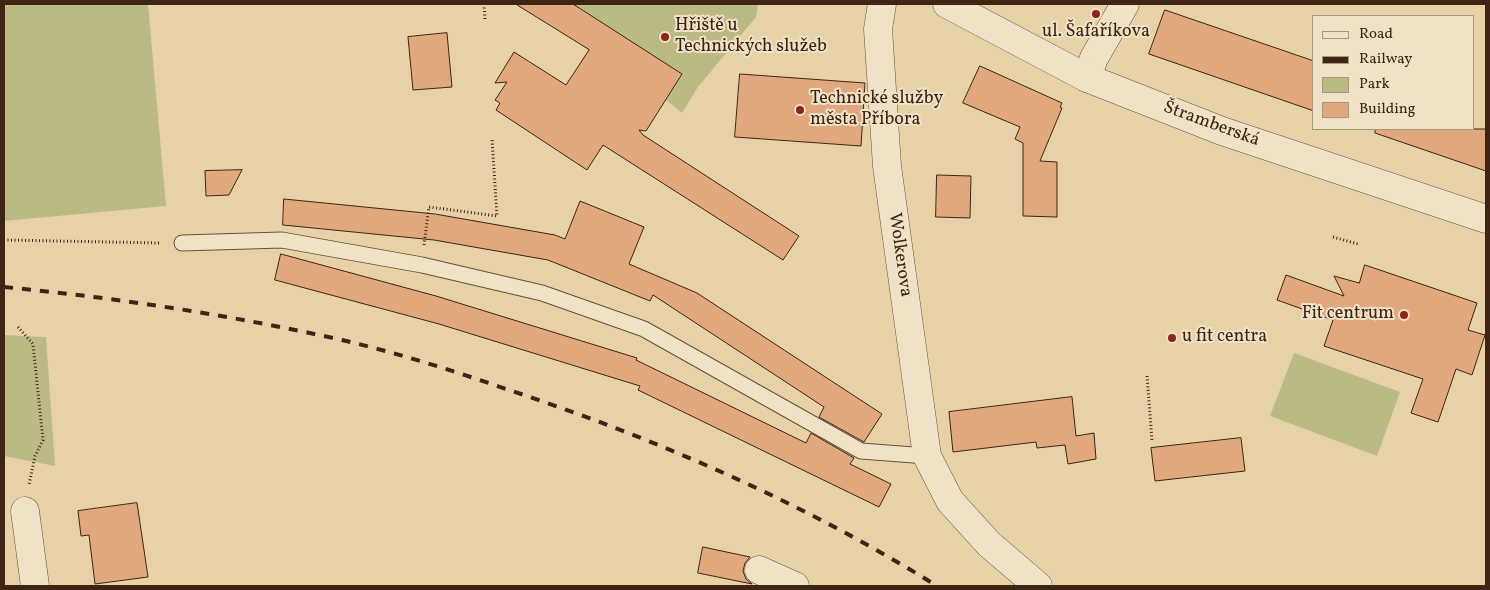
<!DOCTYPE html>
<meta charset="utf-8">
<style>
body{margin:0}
#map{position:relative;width:1490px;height:590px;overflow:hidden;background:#e7d2a8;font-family:Vollkorn,serif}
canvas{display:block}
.frame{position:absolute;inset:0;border:5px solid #3d2413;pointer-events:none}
.legend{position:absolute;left:1312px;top:15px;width:162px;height:115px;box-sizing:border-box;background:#efe2c6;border:1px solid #a8967e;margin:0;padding:6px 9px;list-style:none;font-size:15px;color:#3d2413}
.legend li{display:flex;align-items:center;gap:10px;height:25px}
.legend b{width:25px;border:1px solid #a8967e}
</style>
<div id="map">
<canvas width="1490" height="590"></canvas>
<div class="frame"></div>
<ul class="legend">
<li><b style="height:6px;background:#efe2c6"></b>Road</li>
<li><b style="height:6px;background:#3d2413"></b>Railway</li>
<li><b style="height:14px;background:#bcba84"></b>Park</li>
<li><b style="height:14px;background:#e1a77d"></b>Building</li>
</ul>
</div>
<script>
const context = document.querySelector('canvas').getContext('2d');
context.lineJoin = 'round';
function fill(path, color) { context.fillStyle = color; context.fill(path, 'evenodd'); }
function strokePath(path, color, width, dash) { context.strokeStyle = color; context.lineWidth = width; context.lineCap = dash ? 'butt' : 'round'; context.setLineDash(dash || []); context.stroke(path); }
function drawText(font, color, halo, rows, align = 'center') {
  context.font = font + ' Vollkorn,serif'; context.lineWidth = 4; context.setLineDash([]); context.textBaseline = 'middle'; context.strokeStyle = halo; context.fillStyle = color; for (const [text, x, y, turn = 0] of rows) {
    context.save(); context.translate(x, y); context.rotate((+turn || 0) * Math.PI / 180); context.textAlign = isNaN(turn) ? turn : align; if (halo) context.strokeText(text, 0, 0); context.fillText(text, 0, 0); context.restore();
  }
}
fill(new Path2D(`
 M4 4H148L166 206 4 221Z
 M573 4H758L756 17 698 87 682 113 666 100 682 74Z
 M4 335 46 337 55 466 4 456Z
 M1294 353 1400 392 1377 456 1270 416Z`), '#bcba84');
const building = new Path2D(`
 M516 4H573L682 74 646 131 639 130 643 135 799 236 783 260 603 145 587 170 496 110 500 103 495 100 507 82 495 83 514 52 566 85 589 50Z
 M1165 10 1314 61V111L1149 54Z
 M447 33 452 87 413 90 408 37Z
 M980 66 1062 103 1060 107 1062 108 1040 161 1057 162V217L1023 216V143L1015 139 1020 127 963 103Z
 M740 74 865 83 861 146 735 137Z
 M1376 129H1486V171L1375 133Z
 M242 170 229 195 206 196 205 171Z
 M937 175 971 176 970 218 936 217Z
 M284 199 435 214 555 235 565 239 580 201 644 227 629 264 697 293 882 414 864 442 819 417 824 407 653 295 650 301 548 260 434 240 283 225Z
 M281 254 436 296 637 358 636 360 806 443 811 433 854 458 850 464 891 484 879 507 638 390 640 386 439 324 275 280Z
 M1365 265 1477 303 1468 330 1485 335 1472 375 1456 369 1438 422 1411 413 1423 379 1324 346 1333 320 1277 300 1286 275 1344 296 1334 276 1359 283Z
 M1072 397 1076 436 1094 433 1096 459 1068 464 1065 445 1037 448 1036 442 953 452 949 412Z
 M1241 438 1245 471 1155 481 1151 448Z
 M137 503 148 577 95 584 89 535 81 536 78 511Z
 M703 547 750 557 745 563 743 571 746 579 752 584 698 573Z`);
fill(building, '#e1a77d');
strokePath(building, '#3d2413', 1);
const service = new Path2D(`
 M182 243 282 240 422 265 542 293 644 329 861 451 927 456`);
const minor = new Path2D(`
 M882 4 878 29 887 166 927 456 950 501 989 544 1038 586
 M1087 78 1094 58 1125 4
 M25 511 35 586
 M759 570 795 586`);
const tertiary = new Path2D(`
 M947 4 1087 78 1222 131 1486 219`);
strokePath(service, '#685038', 17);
strokePath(minor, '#685038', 29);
strokePath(tertiary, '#685038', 29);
strokePath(new Path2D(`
 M484 4 485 20
 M1333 237 1358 244
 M4 240 161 243
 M424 245 429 207 497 216 492 139
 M18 327 33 344 43 440 35 456 29 485
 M1147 376 1152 440`), '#3d2413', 3, [1, 2.5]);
strokePath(service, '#efe2c6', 15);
strokePath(minor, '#efe2c6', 28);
strokePath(tertiary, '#efe2c6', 28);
strokePath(new Path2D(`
 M4 287C118 298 230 315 342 340 398 353 454 371 509 390 657 439 804 503 937 586`), '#3d2413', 4, [9, 9]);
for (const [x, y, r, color] of [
 [1096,14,5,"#8f2418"],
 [665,37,5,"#8f2418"],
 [800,110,5,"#8f2418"],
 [1404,315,5,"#8f2418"],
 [1172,338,5,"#8f2418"]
]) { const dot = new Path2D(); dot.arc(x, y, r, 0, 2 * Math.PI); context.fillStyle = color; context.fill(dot); strokePath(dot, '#efe2c6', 2); }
drawText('18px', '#3d2413', '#efe2c6', [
 ["Hřiště u",675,27],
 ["Technických služeb",675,48],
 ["ul. Šafaříkova",1096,33,"center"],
 ["Technické služby",810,100],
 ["města Příbora",810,121],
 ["Fit centrum",1394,315,"right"],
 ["u fit centra",1182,338]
], 'left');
drawText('18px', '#3d2413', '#efe2c6', [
 ["Štramberská",1211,125,20],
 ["Wolkerova",899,255,82]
]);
</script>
